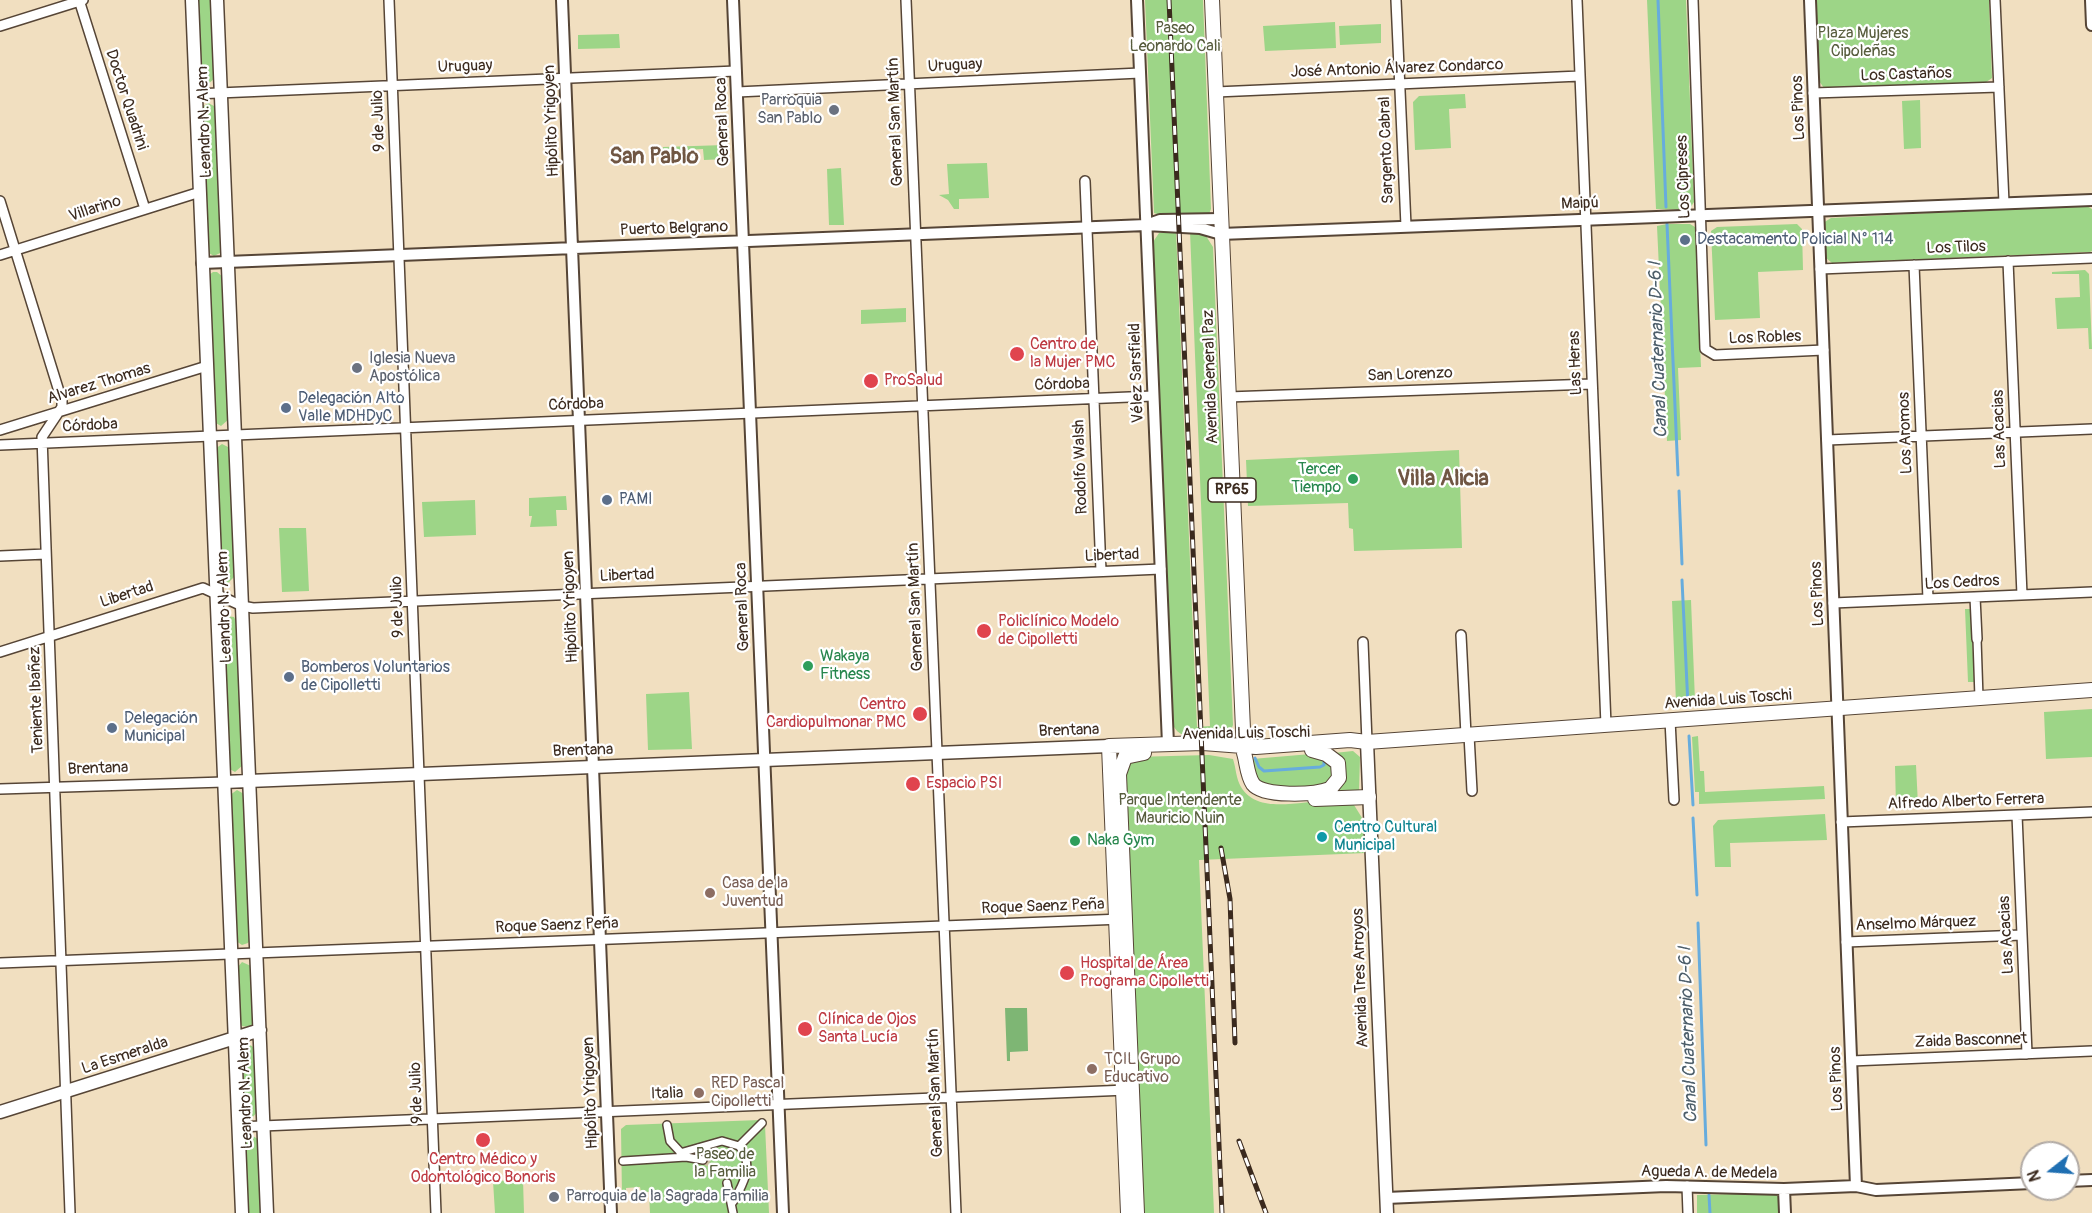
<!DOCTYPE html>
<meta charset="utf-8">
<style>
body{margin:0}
#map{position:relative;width:2092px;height:1213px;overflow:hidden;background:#f1dfc0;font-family:Pangolin,sans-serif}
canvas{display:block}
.north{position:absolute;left:2020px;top:1141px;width:60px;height:60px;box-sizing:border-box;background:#fff;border:2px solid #b1aaa5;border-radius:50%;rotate:253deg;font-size:16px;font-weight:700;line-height:24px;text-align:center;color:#3b2a1e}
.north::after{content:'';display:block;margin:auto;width:21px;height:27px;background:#1f6fb2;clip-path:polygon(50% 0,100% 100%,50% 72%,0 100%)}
</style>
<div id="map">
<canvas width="2092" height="1213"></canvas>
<div class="north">N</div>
</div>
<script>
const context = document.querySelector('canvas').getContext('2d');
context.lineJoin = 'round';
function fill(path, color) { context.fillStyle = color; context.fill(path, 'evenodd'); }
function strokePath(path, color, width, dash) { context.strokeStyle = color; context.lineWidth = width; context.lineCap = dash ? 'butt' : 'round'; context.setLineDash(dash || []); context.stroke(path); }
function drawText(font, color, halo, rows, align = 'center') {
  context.font = font + ' Pangolin,sans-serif'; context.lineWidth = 4.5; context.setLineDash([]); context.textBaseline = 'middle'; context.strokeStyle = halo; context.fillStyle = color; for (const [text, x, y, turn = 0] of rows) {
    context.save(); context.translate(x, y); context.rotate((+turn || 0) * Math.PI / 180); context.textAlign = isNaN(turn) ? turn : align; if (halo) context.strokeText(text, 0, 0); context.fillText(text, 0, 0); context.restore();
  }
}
fill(new Path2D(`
 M196 0H212L215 78 207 85 200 81Z
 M1145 0H1203L1211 209 1209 214 1163 216 1154 213Z
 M1647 0H1686L1694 202 1689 210 1656 209Z
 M1816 0H1989L1992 78 1985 83 1824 88 1819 81Z
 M1335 22 1336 48 1265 51 1263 26Z
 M1381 24V43L1340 45 1339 26Z
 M619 34 620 48 578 49V35Z
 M1465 94 1466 108 1449 109 1451 148 1415 150 1413 102 1419 96Z
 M1920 100 1921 148 1904 149 1902 101Z
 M208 103 216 107 222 248 220 253 214 256 207 252 201 108Z
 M725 145V159L704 160 703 149 686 150 687 161 663 162V147Z
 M987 163 989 198 959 199V209H954L948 200 939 195 949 194 947 164Z
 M841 168 844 225H829L827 169Z
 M2085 205 2092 209V251L2090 252 1832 263 1825 257 1823 223 1831 218Z
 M1667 224H1690L1695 227 1701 367 1678 368 1681 440 1667 441 1657 226Z
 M1797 224 1802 229 1803 270 1758 272 1760 318 1715 320 1711 231 1717 227Z
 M1176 231 1197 727 1210 726 1190 231 1206 236 1213 247 1233 725 1230 733C1215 739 1180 743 1173 725L1153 242 1159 233Z
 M2085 270 2089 274 2092 349H2089L2088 328 2057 329 2055 298 2080 297 2079 274H2052V272Z
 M213 272H217L223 277 229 419 221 426 214 422 209 275Z
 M906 308V322L861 324V310Z
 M222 444 230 448 235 576 228 583 221 580 215 449Z
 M1459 450 1462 548 1354 551 1353 529 1349 528 1348 503 1248 506 1246 460Z
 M566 496 567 510H556L557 526 530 527 532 516H529V498Z
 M475 500 476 535 424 537 422 502Z
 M279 528H306L309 591 282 592Z
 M1691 600 1695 701 1676 703 1672 601Z
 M1965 609H1971L1974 682H1968Z
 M226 616 234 617 237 623 243 765 235 772 228 768 222 619Z
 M689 692 692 749 648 750 646 694Z
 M2092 709V757L2046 759 2044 712Z
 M1698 736 1700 771H1704L1705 792 1824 786 1825 799 1699 804V792H1695L1692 737Z
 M1353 751 1360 757 1359 792 1331 794 1334 753Z
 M1311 754 1330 762 1334 773 1328 786 1268 789 1257 784 1252 759Z
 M1209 755 1233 759C1236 768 1236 779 1241 787 1263 823 1324 789 1354 805L1364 821 1366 853 1199 860 1214 1213H1143L1125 769 1133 757Z
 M1916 765 1918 805 1896 806 1895 766Z
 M237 790 244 794 251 938 248 943 242 945 236 941 230 795Z
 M1825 814 1827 840 1730 843 1731 867H1715L1713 826 1718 820Z
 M242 962 251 966 253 1024 248 1027 242 1026 239 1021 237 968Z
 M246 1044 252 1046 256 1051 258 1111 252 1118 243 1114 240 1050Z
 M760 1120 765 1125 769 1213H650L649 1192H641L640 1187 626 1188V1197H622L621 1129 626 1125Z
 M251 1135 258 1139 262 1213H247L244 1141Z
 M523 1180 524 1213H495L493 1181Z
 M1775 1193 1780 1198V1213H1697V1195Z`), '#9dd587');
fill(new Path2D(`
 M1005 1008H1027L1028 1051 1010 1052V1061H1007Z`), '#7eb674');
strokePath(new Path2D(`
 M1658 0 1666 207
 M1667 224 1678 475
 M1679 491 1682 564
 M1682 580 1688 706
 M1689 736 1693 805
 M1255 758 1259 767 1264 771 1320 767 1324 765V758
 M1693 818 1697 895
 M1698 923 1706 1145
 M1709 1195 1710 1213`), '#67acdd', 3);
strokePath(new Path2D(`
 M703 1160 718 1169 727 1183`), '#cdbba0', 7, [7, 3.5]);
const pedestrian = new Path2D(`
 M1977 639 1979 698
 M667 1125 670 1141 684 1156
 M739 1146 762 1123
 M680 1153 722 1141 739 1146C755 1164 743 1185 733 1202
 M623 1161 686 1157 703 1160
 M727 1183 733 1213`);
const minor = new Path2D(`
 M79 0 145 209
 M389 0 436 1213
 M906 0 956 1213
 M1396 0 1406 226
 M1577 0 1606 725
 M1693 0 1705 349 1715 355 1824 350
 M1995 0 2004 203
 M0 26 83 0
 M737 92 1140 73
 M1216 92 1580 76
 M1813 93 1999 87
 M195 94 736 71
 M1085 181 1101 571
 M0 201 62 401V407L42 437 70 1213
 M0 255 200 192
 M2008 261 2022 595
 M1914 265 1928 599
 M1820 269 2092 258
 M1228 397 1592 384
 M0 430 207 366
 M1827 440 2092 429
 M0 445 1153 396
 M0 556 46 554
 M1975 597 1977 639
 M1833 603 2092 592
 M1461 635 1466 735
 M1363 642 1367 742
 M0 652 203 588 242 606 253 608 1161 569
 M1670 720 1674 800
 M1469 735 1472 791
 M0 789 224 782
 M2017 815 2027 1054
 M1841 822 2092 812
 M1846 942 2022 935
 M0 963 1122 919
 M1851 1061 2092 1051
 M238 1127 1127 1090
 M1687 1186 1688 1213`);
const tertiary = new Path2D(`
 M562 0 611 1213
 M733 0 783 1213
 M1137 0 1168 744
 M1810 0 1856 1186
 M2091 0 2092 25
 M1146 225 1160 220 1221 219
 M202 263 1146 225 1200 228 1221 234 2092 200
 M2068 1181 2092 1180
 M1784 1189 1785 1213
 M1386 1198 1666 1186 1784 1189 1856 1186 1876 1190 2032 1183`);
const secondary = new Path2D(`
 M192 0 242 1213
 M217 0 267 1213
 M1367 742 1387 1213
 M224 782 1109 746
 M0 1112 260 1030`);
const primary = new Path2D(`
 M1212 0 1244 753C1247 763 1247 775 1253 784 1263 797 1314 795 1330 789L1339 778 1338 763 1326 754 1312 750
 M1315 799 1369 797
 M1128 1213 1109 746 1203 743 1256 747 1350 740 1367 742 2092 690
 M1137 1213 1119 774 1125 757 1144 753`);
strokePath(pedestrian, '#564536', 10);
strokePath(minor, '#564536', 12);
strokePath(tertiary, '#564536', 14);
strokePath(secondary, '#564536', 15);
strokePath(primary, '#564536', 16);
strokePath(pedestrian, '#fff', 7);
strokePath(minor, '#fff', 9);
strokePath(tertiary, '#fff', 10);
strokePath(secondary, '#fff', 12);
strokePath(primary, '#fff', 14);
const rail = new Path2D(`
 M1169 0 1222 1213
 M1221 848 1230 899 1235 1043
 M1239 1141 1266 1213`);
strokePath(rail, '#3b2a1e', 5);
strokePath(rail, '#fff', 3, [9]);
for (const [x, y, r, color] of [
 [834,110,6,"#6b7280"],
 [1685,240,6,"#5c6f8a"],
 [1017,354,8,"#e0444e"],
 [357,368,6,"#6b7280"],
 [871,381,8,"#e0444e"],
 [286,408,6,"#5c6f8a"],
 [1353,479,6,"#2e9e5b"],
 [607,500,6,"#5c6f8a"],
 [984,631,8,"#e0444e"],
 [808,666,6,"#2e9e5b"],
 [289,677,6,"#5c6f8a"],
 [920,714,8,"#e0444e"],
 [112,728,6,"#5c6f8a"],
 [913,784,8,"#e0444e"],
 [1322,837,6,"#0f9aa8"],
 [1075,841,6,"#2e9e5b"],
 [710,893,6,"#8d6e63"],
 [1067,973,8,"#e0444e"],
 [805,1029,8,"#e0444e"],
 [1092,1069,6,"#8d6e63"],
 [699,1093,6,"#8d6e63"],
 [483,1140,8,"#e0444e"],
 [554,1197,6,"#6b7280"]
]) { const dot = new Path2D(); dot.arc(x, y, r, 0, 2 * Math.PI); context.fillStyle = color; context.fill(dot); strokePath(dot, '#fff', 2); }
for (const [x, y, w] of [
 [1232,490,48]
]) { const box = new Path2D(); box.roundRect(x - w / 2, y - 12, w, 24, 4.5); context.fillStyle = '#fff'; context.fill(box); strokePath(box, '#3b2a1e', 1.5); }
drawText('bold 15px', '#3b2a1e', null, [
 ["RP65",1232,490]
]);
drawText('16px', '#585d3e', '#fff', [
 ["Paseo",1175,29],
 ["Leonardo Cali",1175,47],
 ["Plaza Mujeres",1863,34],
 ["Cipoleñas",1863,52],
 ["Parque Intendente",1180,801],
 ["Mauricio Nuin",1180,819],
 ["Paseo de",725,1155],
 ["la Familia",725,1173]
]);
drawText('16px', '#3b2a1e', '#fff', [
 ["Uruguay",955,66,-3],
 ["Uruguay",465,67,-2],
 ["José Antonio Álvarez Condarco",1397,69,-2],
 ["Los Castaños",1906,75,-2],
 ["Doctor Quadrini",126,100,72],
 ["Los Pinos",1799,108,-92],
 ["9 de Julio",379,121,-92],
 ["Hipólito Yrigoyen",552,121,-92],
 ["Leandro N. Alem",205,122,-92],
 ["General Roca",723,122,-92],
 ["General San Martín",896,122,-92],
 ["Sargento Cabral",1387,150,-92],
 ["Los Cipreses",1684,177,-92],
 ["Maipú",1580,204,-2],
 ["Villarino",95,209,-18],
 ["Puerto Belgrano",674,229,-2],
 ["Los Tilos",1956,248,-2],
 ["Los Robles",1765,338,-2],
 ["Las Heras",1576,363,-92],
 ["Vélez Sarsfield",1137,373,-92],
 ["San Lorenzo",1410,375,-2],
 ["Avenida General Paz",1211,377,-92],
 ["Alvarez Thomas",99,384,-17],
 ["Córdoba",1062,385,-2],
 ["Córdoba",576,405,-2],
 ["Córdoba",90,426,-3],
 ["Las Acacias",2000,429,-92],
 ["Los Aromos",1906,433,-92],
 ["Rodolfo Walsh",1081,467,-92],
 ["Libertad",1112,556,-2],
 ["Libertad",627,576,-2],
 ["Los Cedros",1962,583,-3],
 ["Los Pinos",1818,594,-92],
 ["Libertad",127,595,-18],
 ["Leandro N. Alem",225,607,-92],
 ["9 de Julio",398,607,-92],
 ["Hipólito Yrigoyen",571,607,-92],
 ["General Roca",743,607,-92],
 ["General San Martín",916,607,-92],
 ["Teniente Ibañez",37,700,-92],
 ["Avenida Luis Toschi",1728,700,-4],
 ["Brentana",1069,731,-2],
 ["Avenida Luis Toschi",1246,734,-1],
 ["Brentana",583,751,-2],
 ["Brentana",98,769,-2],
 ["Alfredo Alberto Ferrera",1966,802,-2],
 ["Roque Saenz Peña",1043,907,-2],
 ["Anselmo Márquez",1916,924,-2],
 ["Roque Saenz Peña",557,926,-2],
 ["Las Acacias",2007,935,-93],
 ["Avenida Tres Arroyos",1361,978,-92],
 ["Zaida Basconnet",1971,1041,-2],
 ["La Esmeralda",125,1056,-18],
 ["Los Pinos",1837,1079,-92],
 ["Leandro N. Alem",246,1093,-92],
 ["9 de Julio",417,1093,-92],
 ["Hipólito Yrigoyen",591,1093,-92],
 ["General San Martín",936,1093,-92],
 ["Italia",667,1094,-2],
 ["Agueda A. de Medela",1709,1173,1]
]);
drawText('16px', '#5b616d', '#fff', [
 ["Parroquia",822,101,"right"],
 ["San Pablo",822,119,"right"],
 ["Iglesia Nueva",369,359],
 ["Apostólica",369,377],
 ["Parroquia de la Sagrada Familia",566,1197]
], 'left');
drawText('16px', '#4e5e75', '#fff', [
 ["Destacamento Policial N° 114",1697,240],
 ["Delegación Alto",298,399],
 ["Valle MDHDyC",298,417],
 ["PAMI",619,500],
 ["Bomberos Voluntarios",301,668],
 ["de Cipolletti",301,686],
 ["Delegación",124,719],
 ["Municipal",124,737]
], 'left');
drawText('16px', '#be3a42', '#fff', [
 ["Centro de",1030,345],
 ["la Mujer PMC",1030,363],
 ["ProSalud",884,381],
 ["Policlínico Modelo",998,622],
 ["de Cipolletti",998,640],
 ["Centro",906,705,"right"],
 ["Cardiopulmonar PMC",906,723,"right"],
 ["Espacio PSI",926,784],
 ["Hospital de Área",1080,964],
 ["Programa Cipolletti",1080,982],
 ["Clínica de Ojos",818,1020],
 ["Santa Lucía",818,1038],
 ["Centro Médico y",483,1160,"center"],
 ["Odontológico Bonoris",483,1178,"center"]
], 'left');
drawText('16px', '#27864d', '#fff', [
 ["Tercer",1341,470,"right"],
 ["Tiempo",1341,488,"right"],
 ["Wakaya",820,657],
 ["Fitness",820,675],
 ["Naka Gym",1087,841]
], 'left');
drawText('16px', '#0d838f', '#fff', [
 ["Centro Cultural",1334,828],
 ["Municipal",1334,846]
], 'left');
drawText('16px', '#785e54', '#fff', [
 ["Casa de la",722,884],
 ["Juventud",722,902],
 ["TCIL Grupo",1104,1060],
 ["Educativo",1104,1078],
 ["RED Pascal",711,1084],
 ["Cipolletti",711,1102]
], 'left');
drawText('italic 18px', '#4d5e6a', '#fff', [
 ["Canal Cuaternario D-6 I",1659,350,-92],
 ["Canal Cuaternario D-6 I",1689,1035,-92]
]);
drawText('bold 22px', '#705643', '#fff', [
 ["San Pablo",654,157],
 ["Villa Alicia",1443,479]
]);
</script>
